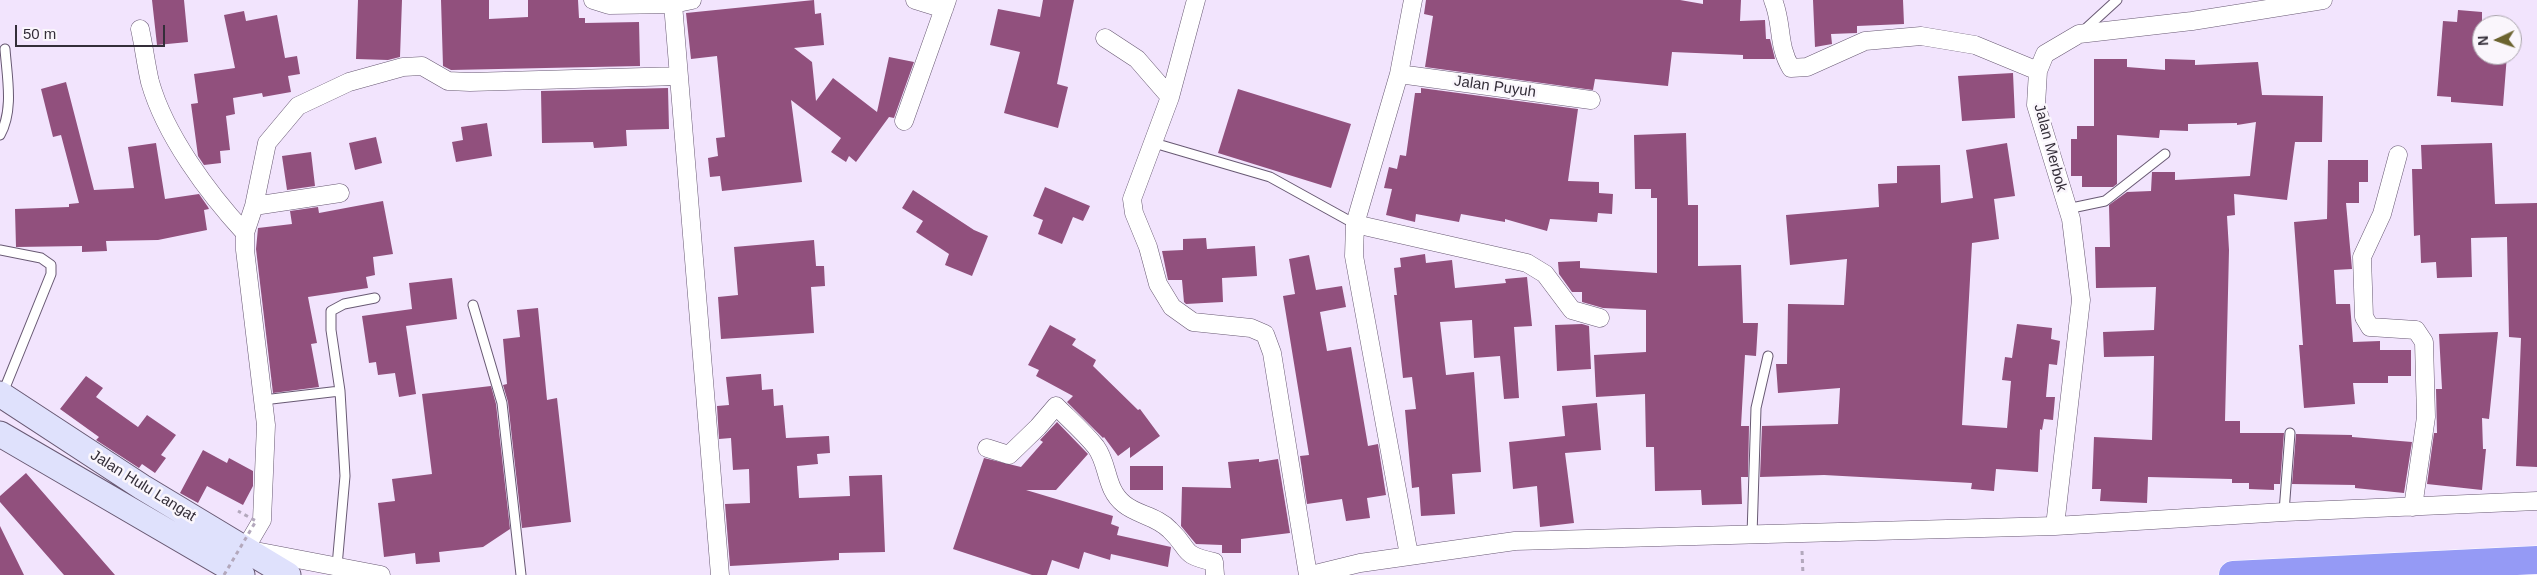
<!DOCTYPE html>
<style>
body{margin:0}
#map{position:relative;width:2537px;height:575px;overflow:hidden;background:#f2e4fd;font-family:Helvetica,sans-serif}
canvas{display:block}
.north{position:absolute;left:2472px;top:15px;width:50px;height:50px;box-sizing:border-box;background:#faf6fc;border:1px solid #aba6ae;border-radius:50%;rotate:267deg;font-size:14px;font-weight:700;line-height:20px;text-align:center;color:#342e39}
.north::after{content:'';display:block;margin:auto;width:18px;height:22px;background:#6b632f;clip-path:polygon(50% 0,100% 100%,50% 72%,0 100%)}
.scale{position:absolute;left:15px;top:25px;width:150px;height:22px;box-sizing:border-box;border:2px solid #342e39;border-top:0;padding-left:6px;font-size:15px;line-height:18px;white-space:nowrap;color:#342e39;-webkit-text-stroke:4px #faf6fc;paint-order:stroke}
</style>
<div id="map">
<canvas width="2537" height="575"></canvas>
<div class="north">N</div>
<div class="scale">50 m</div>
</div>
<script>
const context = document.querySelector('canvas').getContext('2d');
context.lineJoin = 'round';
function fill(path, color) { context.fillStyle = color; context.fill(path, 'evenodd'); }
function strokePath(path, color, width, dash) { context.strokeStyle = color; context.lineWidth = width; context.lineCap = dash ? 'butt' : 'round'; context.setLineDash(dash || []); context.stroke(path); }
function drawText(font, color, halo, rows, align = 'center') {
  context.font = font + ' Helvetica,sans-serif'; context.lineWidth = 5; context.setLineDash([]); context.textBaseline = 'middle'; context.strokeStyle = halo; context.fillStyle = color; for (const [text, x, y, turn = 0] of rows) {
    context.save(); context.translate(x, y); context.rotate((+turn || 0) * Math.PI / 180); context.textAlign = isNaN(turn) ? turn : align; if (halo) context.strokeText(text, 0, 0); context.fillText(text, 0, 0); context.restore();
  }
}
fill(new Path2D(`
 M152 0H184L188 42 157 45Z
 M358 0H402L400 57 388 60 356 59Z
 M441 0H489V19L528 17V0H578L579 18H585V23L639 22 640 66 451 70 443 66Z
 M814 0 815 14 821 13 824 45 794 48 812 62 816 101 833 78 877 112 889 57 914 62 894 118 889 117 856 162 849 156 846 162 831 152 841 138 791 100 802 182 722 191 720 176 710 177 708 158 718 156 716 138 725 137 717 56 691 59 686 13Z
 M1043 0H1074L1057 84 1068 87 1058 128 1004 113 1020 52 990 45 998 9 1040 17Z
 M1426 0H1680L1703 4V0H1741L1740 21 1765 20 1766 39H1770L1775 59H1743V55L1672 52 1668 86 1595 79 1593 90 1425 67 1433 16 1424 14Z
 M1813 0H1903L1904 24 1857 26V33L1831 34 1832 44 1815 47Z
 M2458 10 2482 12V55H2507L2503 106 2451 102V97L2437 96 2443 21 2457 22Z
 M244 11 246 21 277 15 285 58 297 56 300 74 288 76 291 92 263 97 262 93 233 98 235 114 226 116 230 150 220 151 221 163 204 165 198 156 191 104 198 103 194 74 235 68 224 15Z
 M2094 59H2127V67L2165 70V59L2195 60V65L2258 62 2262 95 2323 96 2322 142H2295L2287 200 2234 194 2235 215 2227 216 2229 250 2225 421H2240V433H2284L2280 484H2274V490L2249 489V483H2232V479L2148 477 2147 503 2100 501 2101 489H2092L2094 437 2152 440 2154 356 2104 357 2103 332 2154 330 2156 287 2096 288 2095 247H2110L2109 205 2127 192 2151 191 2152 172H2175V180L2250 176 2256 122 2237 125V123L2188 124V131L2160 130 2159 138 2117 135V184L2113 187H2082V176H2071V139H2077V126H2094Z
 M2013 73 2015 118 1962 121 1958 76Z
 M66 82 94 190 134 188 128 147 156 143 165 199 199 194 208 207 209 209 204 210 207 230 158 240 106 241 107 251 82 252V246L16 247 15 209 69 207V204L79 203 61 135 53 137 41 89Z
 M668 88 669 129 626 130 627 146 594 148 593 142 542 143 541 91Z
 M1421 88 1578 109 1568 181 1599 182V193L1613 194 1612 214 1598 213 1597 222 1550 219 1547 231 1505 219V222L1461 214 1459 222 1416 214 1415 222 1386 215 1392 189 1384 188 1389 167 1397 169 1400 155 1406 156 1415 93H1421Z
 M1238 89 1351 124 1331 188 1218 153Z
 M487 123 492 156 456 162 452 142 463 140 461 127Z
 M1686 133 1688 205H1698V266L1741 265 1743 323H1758L1756 356 1745 355 1741 426H1749L1748 477H1741L1742 504 1702 505 1701 490 1655 491 1654 447H1646L1645 394 1596 397 1594 355 1646 352V310L1603 308 1582 302V292H1572L1559 274 1558 262 1580 261V268L1657 273V198H1651V189H1635L1634 135Z
 M376 137 382 163 355 170 349 143Z
 M2007 143 2015 196 1994 199 1999 239 1972 243 1962 425 2007 428 2011 381 2002 380 2005 357 2012 358 2017 324 2052 328 2051 339 2060 341 2057 365 2049 364 2046 397H2055L2053 420 2044 419 2042 430 2040 429 2038 472 1996 469 1994 491 1971 489 1972 483 1824 475 1760 477 1762 426 1838 424 1840 388 1778 393 1776 364H1787L1788 304 1844 305 1847 259 1790 265 1786 215 1879 207 1878 184 1897 183V166L1940 165 1941 203 1973 198 1966 150Z
 M2492 143 2495 204 2537 203V467L2516 466 2521 338 2509 337 2507 237 2471 238 2472 277 2437 278 2436 262 2421 263 2420 235 2414 236 2412 169H2422L2421 145Z
 M311 152 315 186 287 190 282 156Z
 M2328 160H2368V182H2359V203H2346L2352 269 2334 270 2336 304H2350L2353 342 2380 341V350H2411V376H2388V383H2353L2355 404 2304 408 2299 345H2303L2294 222 2327 219Z
 M1045 187 1090 206 1083 221 1073 217 1062 244 1038 234 1043 220 1033 216Z
 M913 190 974 230 988 236 972 276 945 265 949 254 916 232 923 221 902 208Z
 M383 201 393 254 373 257 375 275 366 277 368 288 308 297 317 343 311 344 319 387 273 393 256 249 258 228 292 224 290 211 318 207 319 213Z
 M1206 238 1207 249 1255 246 1257 276 1222 278 1223 302 1186 304 1184 302 1182 280H1168L1162 251 1183 250V239Z
 M814 240 816 266H824L825 286 811 287 814 333 721 339 718 297 738 295 734 247Z
 M1425 254 1426 263 1452 260 1455 288 1506 283 1505 279 1527 277 1532 326 1514 327 1519 398 1504 399 1500 356 1474 358 1472 320 1440 322 1446 375 1474 372 1481 472 1452 474 1455 514 1421 516 1419 487 1412 488 1405 410 1416 409 1412 377 1403 378 1394 295H1397L1394 268 1401 267 1400 258Z
 M1309 255 1316 290 1342 286 1346 307 1320 312 1327 351 1351 347 1368 446 1378 444 1386 495 1367 498 1370 518 1346 521 1342 499 1307 504 1300 456 1309 455 1283 296 1295 294 1289 259Z
 M452 278 457 319 406 326 416 394 399 397 395 373 378 375 376 362 369 363 362 316 412 309 409 283Z
 M538 308 547 400 557 398 571 522 522 528 508 402 503 385 507 384 503 339 520 337 517 310Z
 M1582 324 1589 326 1591 369 1557 371 1555 325Z
 M1050 325 1076 339 1072 345 1096 360 1093 366 1138 410 1140 409 1160 436 1130 458V447L1118 456 1104 437 1103 438 1067 402 1073 396 1036 376 1039 370 1028 365Z
 M2498 332 2489 419 2482 418 2483 449H2486L2482 490 2427 484 2434 433H2437L2436 389H2442L2439 334Z
 M761 374 762 390 773 389 774 406 783 405 786 438 829 436 830 453 817 454 818 464 797 466 799 498 850 496 849 476 882 475 885 552 839 553V560L730 566 725 504 750 503 749 469 733 470 731 438 719 439 717 406 729 405 726 377Z
 M86 376 103 388 96 397 138 427 147 415 176 435 161 455 166 458 155 473 142 464 139 468 96 440 99 437 60 409Z
 M491 386 496 404 510 529 483 547 439 552 440 562 416 564 415 553 384 557 378 503 395 501 392 479 432 474 422 394Z
 M1597 403 1601 450 1565 453 1574 523 1540 527 1537 486 1513 489 1509 442 1565 436 1562 406Z
 M1057 422 1088 454 1056 490H1026L1113 516 1111 524 1119 527 1117 535 1171 547 1168 567 1111 554 1110 560 1084 552 1079 569 1052 560 1047 575H1032L953 549 984 458 1021 467 1043 442 1040 440Z
 M2296 434 2352 435V437L2412 442 2404 493 2355 488V485L2292 484Z
 M203 450 227 463 229 458 253 471V486L243 505 207 486 198 503 180 493Z
 M1259 459V462L1278 459 1290 533 1241 539V553H1222V545L1196 544 1181 526 1182 487 1231 488 1228 462Z
 M1130 466H1163V490H1130Z
 M26 473 115 575H64L0 502V496Z
 M0 526 24 575H0Z`), '#91507d');
const service = new Path2D(`
 M2082 32 2117 0
 M0 135C14 110 7 77 5 49
 M1154 143 1270 177 1355 224
 M2067 209 2105 201 2165 154
 M0 250 41 258 51 265V274L2 395
 M473 305 502 403 521 575
 M263 400 340 391
 M2284 512 2290 433
 M1752 535 1756 408 1768 356
 M337 566 345 476 340 391 331 330V311L344 304 375 298`);
const minor = new Path2D(`
 M593 0 609 5 673 4 720 575
 M915 0 944 9
 M1196 0 1170 97 1132 199 1134 213 1148 247 1158 284 1172 307 1193 322 1251 328 1265 334 1272 353 1308 575
 M1773 0C1783 24 1777 45 1791 68L1807 67 1865 41 1921 36 1975 45 2038 71
 M673 4 692 0
 M140 29C144 47 146 65 150 82 165 135 208 193 245 233
 M1105 38 1137 59 1170 97
 M1399 74 1591 100
 M904 121 947 0
 M2398 155 2382 214 2362 257 2364 317 2370 327 2416 330 2424 342 2426 417 2413 507
 M254 206 340 193
 M1355 224 1527 263 1545 274 1572 310 1600 318
 M987 448 1009 455 1038 427 1056 406C1069 419 1084 432 1096 447 1109 465 1105 489 1124 504 1137 515 1157 516 1170 530 1192 551 1179 554 1214 562L1215 575
 M2055 526 2081 300 2071 219 2036 105 2038 71 2045 54 2079 34 2192 21 2323 0
 M1409 555 1354 256 1355 224 1399 74 1413 0
 M381 575 245 549 262 520 266 425 245 250V233L254 206 267 143 298 106 349 82 403 67 422 66 448 81 470 82 679 76
 M1311 575 1360 563 1515 541 2055 526 2284 512 2537 501`);
const secondary = new Path2D(`
 M0 394 142 487 288 575
 M0 434 242 575`);
const motorway = new Path2D(`
 M2233 575 2537 560`);
strokePath(service, '#685973', 11);
strokePath(minor, '#685973', 19);
strokePath(secondary, '#685973', 27);
strokePath(motorway, '#fff', 29);
strokePath(new Path2D(`
 M1802 551 1803 575`), '#b3a8bc', 3, [4, 4]);
strokePath(service, '#fff', 9);
strokePath(minor, '#fff', 18);
strokePath(secondary, '#dfe1fc', 25);
strokePath(motorway, '#959af5', 28);
strokePath(new Path2D(`
 M224 575 256 521 238 511`), '#b3a8bc', 3, [4, 4]);
drawText('15px', '#342e39', '#faf6fc', [
 ["Jalan Puyuh",1495,87,8],
 ["Jalan Merbok",2050,148,75],
 ["Jalan Hulu Langat",143,486,32]
]);
</script>
